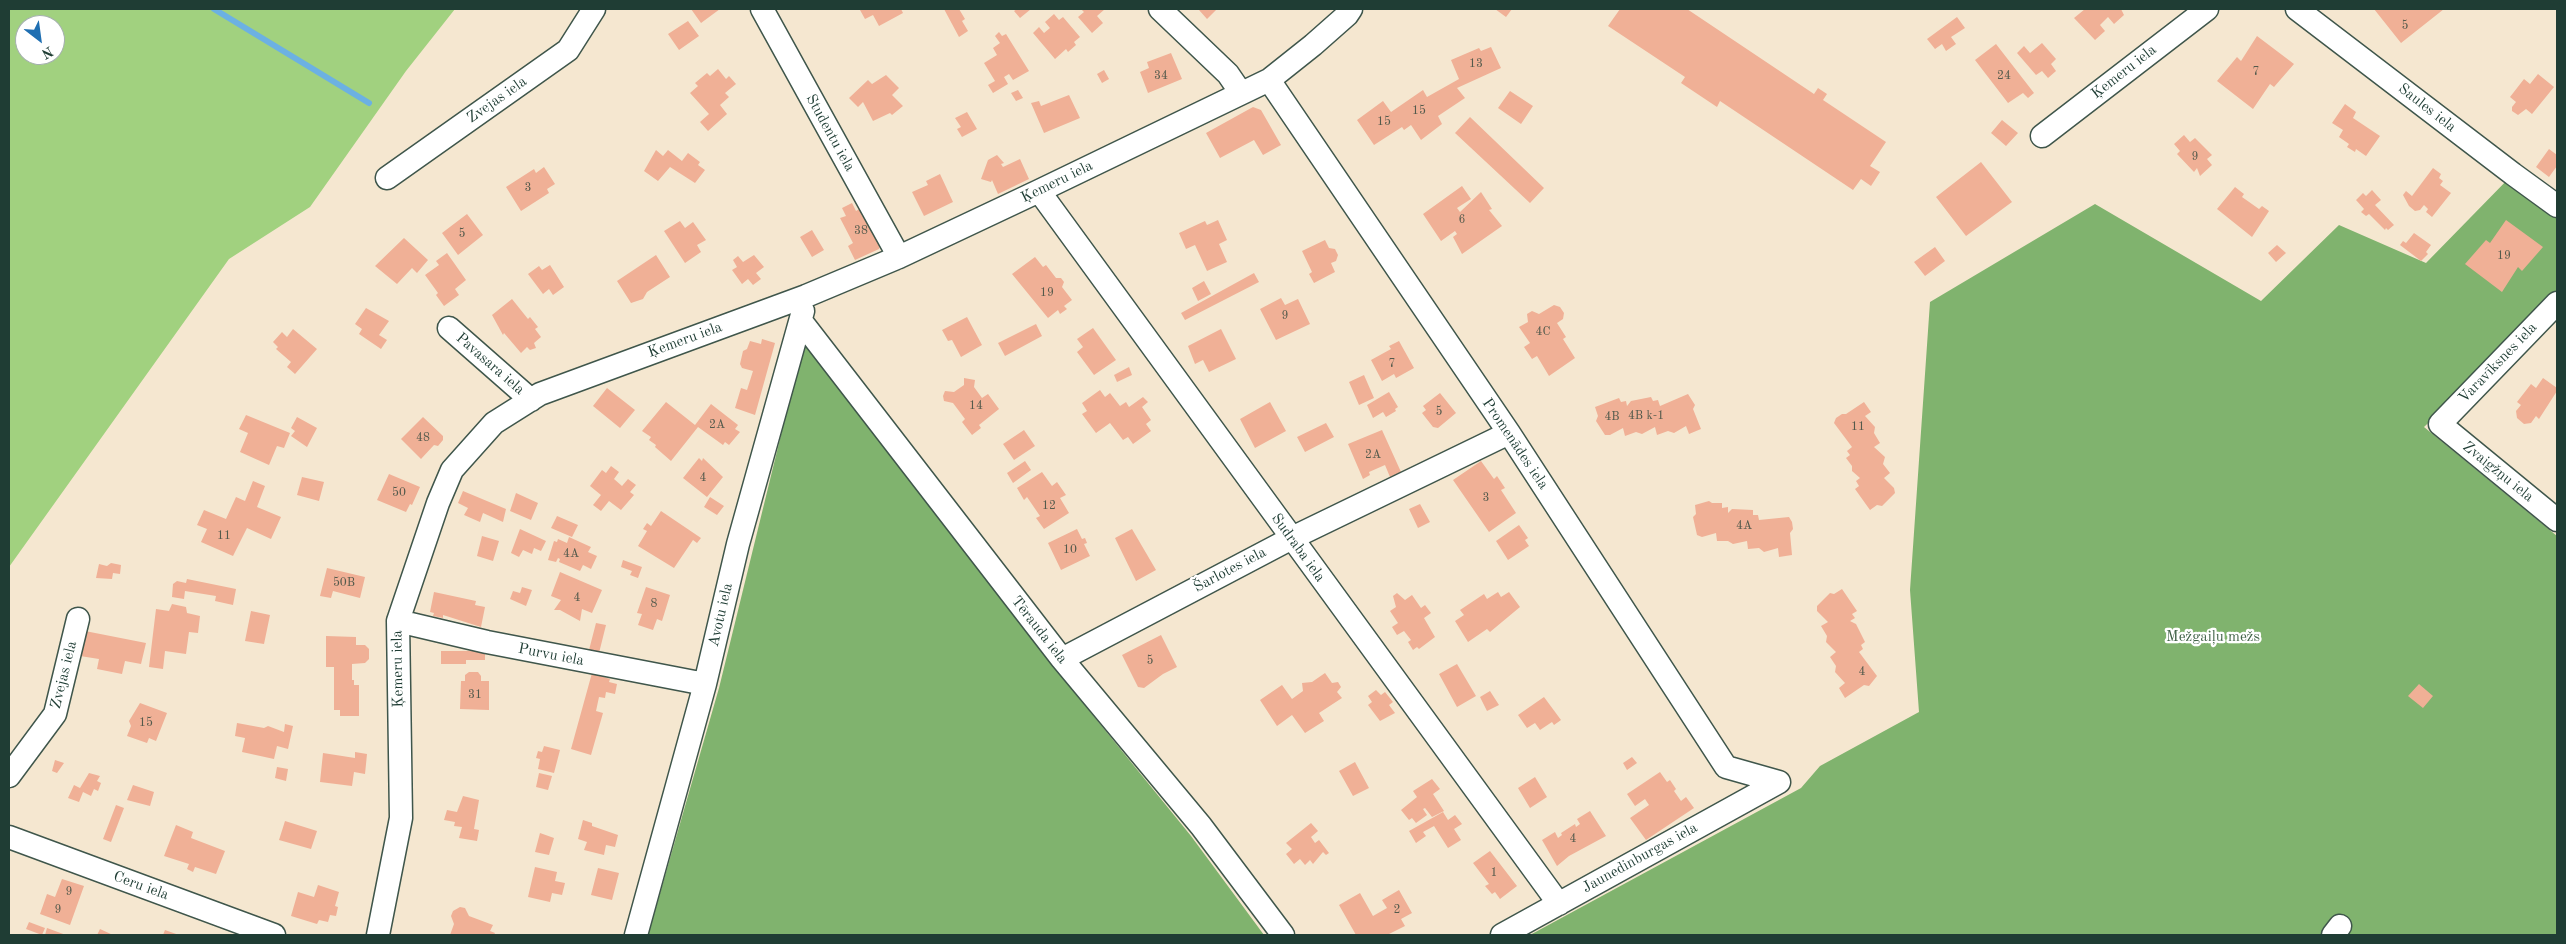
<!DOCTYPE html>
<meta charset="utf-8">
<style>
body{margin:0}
#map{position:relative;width:2566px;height:944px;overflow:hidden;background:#f5e7d0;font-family:"Old Standard TT",serif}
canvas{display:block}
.frame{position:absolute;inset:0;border:10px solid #1f3d34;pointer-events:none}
.north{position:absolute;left:15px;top:15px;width:50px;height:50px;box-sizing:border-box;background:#fff;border:1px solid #a5b1ae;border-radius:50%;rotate:150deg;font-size:14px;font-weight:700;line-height:20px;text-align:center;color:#1f3d34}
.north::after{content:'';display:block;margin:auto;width:18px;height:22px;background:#1f6fb2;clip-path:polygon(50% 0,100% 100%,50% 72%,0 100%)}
</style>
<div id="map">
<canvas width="2566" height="944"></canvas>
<div class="frame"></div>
<div class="north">N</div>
</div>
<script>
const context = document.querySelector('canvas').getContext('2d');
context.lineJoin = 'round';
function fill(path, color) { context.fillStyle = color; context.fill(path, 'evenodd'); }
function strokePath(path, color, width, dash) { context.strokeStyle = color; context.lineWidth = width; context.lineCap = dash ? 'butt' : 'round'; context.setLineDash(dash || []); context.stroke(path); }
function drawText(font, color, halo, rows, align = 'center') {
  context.font = font + ' "Old Standard TT",serif'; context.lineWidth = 4.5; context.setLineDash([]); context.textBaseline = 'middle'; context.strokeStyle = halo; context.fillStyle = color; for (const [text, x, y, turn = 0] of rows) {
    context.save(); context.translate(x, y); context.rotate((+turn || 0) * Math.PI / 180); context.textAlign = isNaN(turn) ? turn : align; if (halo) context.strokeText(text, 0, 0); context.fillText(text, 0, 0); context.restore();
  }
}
fill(new Path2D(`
 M9 9H455L406 71 310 207 229 259 9 567ZM25 25H55V55H25Z`), '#a1d17f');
fill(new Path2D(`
 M2513 174 2557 206V299L2424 427 2557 536V935H1530L1801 788 1820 766 1919 712 1910 590 1930 302 2095 204 2261 301 2339 225 2426 263Z
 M804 341 1057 671 1191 836 1264 935H648L719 688Z`), '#80b36e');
strokePath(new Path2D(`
 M214 9 369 103`), '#6cb1e2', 6);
fill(new Path2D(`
 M691 9H720L701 23Z
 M862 9H901L903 13 879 26 873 15 865 19 860 10Z
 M944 9H959L965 19 962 21 968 31 959 37Z
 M1017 9H1031L1020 18 1014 11Z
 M1081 9H1105L1097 16 1103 23 1092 33 1078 17 1084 12Z
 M1201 9H1217L1207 19 1199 10Z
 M1495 9H1512L1506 17Z
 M1620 9H1687L1814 94 1818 88 1827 94 1823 100 1886 142 1870 166 1880 172 1871 186 1861 179 1853 190 1720 101 1717 107 1681 83 1685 77 1608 26Z
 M2085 9H2121L2124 15 2114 24 2108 17 2100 25 2105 31 2095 40 2074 18Z
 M2374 9H2444L2401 43Z
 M1054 14 1059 20 1063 17 1080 37 1074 42 1076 45 1068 52 1066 49 1055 59 1033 33 1039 27 1044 33 1050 28 1045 22Z
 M1957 17 1965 28 1951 37 1956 44 1946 51 1942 44 1935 49 1927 39Z
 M688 21 699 36 679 50 668 34Z
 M999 32 1002 36 1006 34 1029 71 1013 80 1009 74 1004 77 1008 84 993 93 988 85 995 81 984 63 997 55 993 48 1000 43 995 36Z
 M2257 36 2294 64 2274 87 2270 84 2253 109 2217 81 2237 57 2241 61Z
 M2042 43 2056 59 2051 64 2056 71 2048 78 2042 71 2036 75 2017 53 2024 46 2030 53Z
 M1996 44 2034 93 2028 98 2023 93 2008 103 1975 60Z
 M1491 47 1501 68 1457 88 1465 98 1438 116 1442 124 1421 140 1411 125 1404 130 1402 127 1374 145 1357 120 1383 101 1391 112 1423 90 1427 97 1459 79 1451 60 1479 48 1481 51Z
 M1171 53 1182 79 1148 93 1140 72 1149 68 1147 62Z
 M718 69 726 79 729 76 736 84 725 93 729 97 720 105 727 114 708 131 700 122 709 114 690 93 698 86 695 83 707 73 710 76Z
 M1104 70 1109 79 1102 83 1097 74Z
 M2538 74 2554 87 2532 114 2526 109 2518 115 2512 111V107L2516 102 2510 97 2524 79 2530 84Z
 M886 75 899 88 892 95 903 106 892 115 890 113 873 121 863 102 858 107 849 98 868 80 872 84Z
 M1018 90 1023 98 1016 101 1011 93Z
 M1510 91 1533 106 1521 124 1498 108Z
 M1069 95 1080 118 1044 133 1031 103 1039 101 1041 106Z
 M2345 104 2356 112 2353 118 2380 136 2366 156 2356 149 2355 152 2347 147 2349 144 2339 137 2343 130 2332 123Z
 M1253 107 1261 110 1281 145 1263 155 1254 140 1220 158 1206 133Z
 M967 112 977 129 962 137 957 129 961 127 955 118Z
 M1470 117 1544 188 1530 203 1455 133Z
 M2002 120 2018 133 2006 146 1991 133Z
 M2184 135 2190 142 2195 138 2212 155 2207 159 2212 165 2200 176 2197 168 2194 172 2177 154 2180 151 2174 144Z
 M2549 149 2557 155V166L2549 177 2536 167Z
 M656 150 663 156 668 150 682 161 688 153 700 162 698 165 705 170 695 183 670 167 658 181 644 171Z
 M997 155 1004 163 1001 164 1003 167 1020 159 1029 179 998 194 992 180 991 182 981 179 988 160Z
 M1981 162 2012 202 1966 236 1936 197Z
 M544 167 555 184 547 189 549 193 521 211 506 187 534 169 536 173Z
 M2433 168 2441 174 2439 178 2443 181 2440 185 2451 193 2432 217 2426 212 2428 209 2424 205 2420 210 2415 211 2409 206 2403 195 2406 191 2412 196Z
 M940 174 953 202 924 216 912 192 928 185 926 181Z
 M1462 186 1471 199 1457 208 1460 212 1481 192 1492 209 1489 210 1502 226 1462 254 1453 237 1457 234 1455 231 1441 241 1423 214Z
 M2235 187 2244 194 2242 197 2259 209 2262 206 2269 211 2252 237 2217 209Z
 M2372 190 2381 200 2375 205 2394 225 2388 230 2386 228 2385 230 2369 214 2366 216 2361 212 2364 209 2356 200 2363 193 2366 196Z
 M852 203 856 211 863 207 881 243 879 249 855 260 848 246 853 243 840 218 846 216 842 208Z
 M467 214 483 235 458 255 442 233Z
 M1218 220 1227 240 1219 244 1227 262 1207 271 1195 245 1186 249 1179 233 1205 221 1207 225Z
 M2506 220 2543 247 2522 271 2518 267 2502 292 2465 264 2486 240 2490 243Z
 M680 221 685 228 693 222 706 240 697 245 701 252 685 263 664 231Z
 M812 230 824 250 812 257 800 237Z
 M2414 233 2431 245 2426 252 2428 254 2421 261 2400 245 2403 241 2406 243Z
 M404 238 428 260 417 273 412 268 397 284 375 266Z
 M1325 240 1329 248 1335 249 1338 255 1336 261 1331 263 1335 272 1314 283 1309 274 1312 272 1302 251Z
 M2277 245 2286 253 2276 262 2268 253Z
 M1935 247 1945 261 1925 276 1914 262Z
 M447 253 466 280 455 289 459 295 444 306 436 295 438 293 425 275 439 265 436 261Z
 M656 255 670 277 647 292 643 299 631 303 617 281Z
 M754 255 764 267 756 273 761 279 753 285 748 279 742 284 732 270 737 267 733 260 738 256 743 262Z
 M1035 257 1043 267 1046 265 1056 278H1061L1064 282 1062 287 1072 300 1064 306 1067 309 1060 314 1058 310 1048 318 1012 274Z
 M550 265 564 287 553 295 549 289 543 294 528 274 539 266 542 270Z
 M1254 273 1259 282 1185 320 1181 313Z
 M1204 281 1211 294 1198 301 1192 288Z
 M1281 298 1285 305 1298 299 1310 324 1276 340 1260 309Z
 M512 299 528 319 530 317 538 327 535 329 541 337 534 343 536 348 530 350 527 347 521 353 504 333 503 335 492 315Z
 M1554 305 1560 307 1564 313 1563 319 1557 323 1566 337 1563 339 1575 358 1549 376 1537 356 1532 359 1524 347 1530 343 1519 327 1528 322 1527 314 1532 311 1539 314Z
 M366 308 389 321 379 335 387 340 381 349 359 334 362 329 355 324Z
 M967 317 982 345 961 357 952 340 948 341 942 330Z
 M1036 324 1042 336 1005 356 998 343Z
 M1093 328 1116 360 1094 375 1077 352 1083 347 1077 339Z
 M293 329 317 349 295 374 287 367 291 362 276 349 278 347 273 342 282 332 287 337Z
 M1221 329 1236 359 1209 372 1203 360 1195 364 1188 346Z
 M762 339 775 343 755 415 735 408 741 388 747 390 753 371 742 368 740 364 743 351 747 349 750 341 761 344Z
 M1399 341 1414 368 1396 378 1394 374 1382 381 1371 360 1391 349 1389 346Z
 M1129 367 1132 375 1117 382 1114 375Z
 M1364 375 1374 398 1359 405 1349 382Z
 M964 378 975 380 974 387 982 398 988 394 999 409 979 425 981 428 972 435 962 422 965 419 953 403 944 401 943 396 945 391 954 392 964 385Z
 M2543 378 2557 388V391L2539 419 2536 416 2531 423 2524 424 2517 418 2516 411 2521 405 2517 402 2531 384 2536 388Z
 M607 388 635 410 620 428 593 406Z
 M1100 390 1105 397 1110 393 1120 406 1126 402 1129 407 1143 397 1148 402 1142 407 1151 420 1146 424 1151 431 1133 444 1128 437 1123 440 1110 423 1096 433 1082 414 1087 411 1082 403Z
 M1389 392 1398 407 1395 409 1396 411 1386 417 1383 412 1373 418 1367 405Z
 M1440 393 1456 413 1438 428 1433 427 1422 413 1426 410 1423 406Z
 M1688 394 1695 405 1693 409 1701 429 1689 434 1686 426 1674 433 1668 431 1657 435 1655 427 1642 434 1636 432 1625 436 1623 428 1610 435H1605L1596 421 1598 416 1595 407 1619 398 1621 402 1626 401 1627 406 1631 401 1651 397 1653 401 1658 400 1660 406Z
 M666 402 695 425 711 404 738 425 735 429 740 432 729 445 725 442 723 445 698 427 671 461 655 447 656 445 649 440 651 437 642 431Z
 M1270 402 1286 431 1255 448 1240 419Z
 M1864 402 1871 412 1865 416 1875 427 1874 433 1880 443 1874 447 1885 457 1883 464 1890 473 1884 478 1894 488 1895 493 1882 506 1877 505 1870 510 1855 489 1859 486 1856 481 1860 478 1852 471V466L1846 458 1850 455 1847 451 1852 447 1834 423 1836 418 1842 414H1846Z
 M246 415 290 433 284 448 277 446 269 465 240 452 248 433 239 429Z
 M297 417 317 428 307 447 291 436 295 431 291 428Z
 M423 417 443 436V440L438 446 434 445 421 459 401 439Z
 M1326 423 1334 437 1305 452 1297 437Z
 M1024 430 1035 446 1014 460 1003 444Z
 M1382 430 1401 472 1390 477 1385 465 1369 472 1370 475 1363 479 1348 444Z
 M699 458 702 461 703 458 723 477 707 497 683 478Z
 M1025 461 1031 470 1013 483 1007 473Z
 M1481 461 1494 479 1497 476 1505 488 1501 490 1516 513 1489 532 1453 480Z
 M611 466 619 472 614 479 622 486 628 479 636 485 630 492 634 495 621 510 609 501 601 511 593 505 601 495 590 486 602 470 606 473Z
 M1042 472 1052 486 1057 482 1066 495 1060 498 1069 513 1044 529 1036 518 1040 516 1027 497 1024 500 1017 488Z
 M389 474 420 487 412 505 410 504 406 512 377 500Z
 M302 477 324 482 319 501 297 495Z
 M253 481 265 486 257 507 281 517 271 539 247 528 233 556 201 542 207 529 197 525 204 510 226 519 236 497 245 501Z
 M463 491 506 509 503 522 483 513 480 522 464 515 468 508 458 503Z
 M516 493 538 503 531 520 510 511Z
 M710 497 724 506 717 515 704 507Z
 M1709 501 1712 503H1722V508L1728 507V513L1732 509 1753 510V515H1758L1759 520 1789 517 1792 522 1793 529 1790 533 1792 555 1779 557 1778 548 1764 552 1759 548 1748 549 1747 541 1733 544 1728 541H1717L1716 533 1702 537 1697 535 1693 517 1696 514 1695 505Z
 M1420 504 1430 522 1418 528 1409 509Z
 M661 511 701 538 697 543 693 540 674 568 638 546 647 531 643 529 647 523 651 526Z
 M557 516 578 525 572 537 551 528Z
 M1519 525 1528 538 1525 540 1529 546 1508 560 1496 541Z
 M520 529 546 541 541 551 534 548 532 554 523 550 519 557 511 553Z
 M1077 529 1082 539 1085 538 1087 543 1084 544 1090 556 1061 570 1048 543Z
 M1132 529 1156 570 1136 581 1115 538Z
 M482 536 499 541 493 561 477 556Z
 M569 537 591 547 588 552 597 556 591 569 583 565 580 571 559 562 560 559 558 558 556 562 548 560 554 541 557 542 558 539 567 543Z
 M623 560 642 567 638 578 630 575 632 571 621 567Z
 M111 563 121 565 120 574 113 573 112 579 96 578 99 564 107 566Z
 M327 568 365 577 360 598 333 591 331 598 320 596Z
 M560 572 602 590 592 613 582 609 580 621 560 610H554L561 600 551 596Z
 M187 579 236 589 233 605 215 601 216 596 185 591 184 599 172 597 173 584 177 581 186 583Z
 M522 587 532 590 526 606 510 599 513 591 520 593Z
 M646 587 670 595 662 621 657 619 653 630 638 625 642 614 637 613Z
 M1842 589 1857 611 1852 614 1855 618 1850 621 1856 624 1865 642 1861 645 1863 649 1859 652 1877 676 1869 686 1864 685 1845 698 1839 688 1845 683 1835 672 1836 666 1830 657 1836 652 1826 642 1827 636 1821 626 1828 622 1817 611V606L1830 593 1834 594Z
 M434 592 476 601 475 605 485 607 481 627 443 615V618L433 616 434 613 430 612Z
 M1498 592 1501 597 1509 592 1520 607 1490 632 1487 629 1468 642 1455 621 1464 615 1460 610 1484 594 1487 599Z
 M1397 593 1405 600 1412 595 1421 608 1425 605 1431 613 1424 618 1435 637 1419 649 1417 647 1413 650 1408 642 1411 640 1404 631 1397 635 1392 627 1398 623 1390 611 1396 607 1393 596Z
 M172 604 186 607 187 613 200 616 198 633 189 632 186 654 165 651 163 669 149 667 156 609 169 611Z
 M251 611 270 615 264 644 245 641Z
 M596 623 606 625 599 653 589 650Z
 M85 631 146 643 141 664 125 661 122 674 97 669 99 659 80 656Z
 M1161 635 1177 667 1163 674 1144 688 1138 687 1122 655Z
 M326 636 356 637V645H365L369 649V659L365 663 352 664V680H354V685H359V716H340V710H334V667H326Z
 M441 651H485V660H466V664H441Z
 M1457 664 1476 696 1457 707 1439 674Z
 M469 672H478L481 676V681H489V710L460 709 461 681H465V675Z
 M592 673 610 679 609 682 617 684 615 694 606 692 605 698 599 697 596 711 603 713 591 755 571 749Z
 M1325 673 1332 683 1338 682 1341 687 1337 692 1342 698 1319 713 1324 721 1305 733 1292 715 1277 726 1260 700 1282 685 1292 699 1303 691 1302 683 1312 682Z
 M2419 684 2433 696 2423 708 2408 696Z
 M1376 690 1381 695 1385 692 1393 702 1389 705 1395 713 1380 721 1368 705 1372 702 1368 696Z
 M1490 691 1499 705 1487 711 1480 697Z
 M1544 697 1561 720 1554 725 1552 722 1540 730 1535 723 1527 728 1518 715Z
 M140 703 167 713 156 741 149 738 147 743 127 736 131 726 129 721Z
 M237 723 264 728 268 726 284 732 285 724 293 726 288 749 277 746 274 759 242 752 245 738 235 736Z
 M544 746 560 750 554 773 538 769 540 759 536 758 538 751 542 752Z
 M355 752 367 754 365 774 354 772 352 786 320 782 323 753 355 758Z
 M1632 757 1637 763 1627 770 1623 763Z
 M55 760 64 763 57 773 52 771Z
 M1355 762 1369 788 1353 796 1339 771Z
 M277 767 288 769 286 781 275 778Z
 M1660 772 1667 782 1670 780 1676 789 1674 791 1681 801 1686 797 1694 808 1646 840 1630 818 1649 805 1645 799 1635 806 1627 794Z
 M89 773 100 776 97 781 101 783 98 791 94 789 91 796 83 792 79 802 68 798 74 785 80 788Z
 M539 773 552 776 548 790 536 787Z
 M1535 777 1547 797 1530 808 1518 788Z
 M1432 779 1440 789 1433 794 1444 811 1432 817 1425 808 1423 809 1427 815 1416 823 1412 818 1409 820 1401 810 1417 797 1413 791Z
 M133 785 154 792 150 806 127 800Z
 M463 796 479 800 474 829 479 830 477 841 459 838 462 827 454 826 455 822 444 820 447 810 457 812Z
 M116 805 124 808 111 842 103 839Z
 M1590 811 1606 836 1569 856 1557 866 1542 840 1555 832 1558 838 1562 835 1561 833 1575 824 1576 827 1580 824 1577 819Z
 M1443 812 1448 820 1455 815 1462 824 1454 829 1461 840 1448 848 1434 826 1423 832 1426 836 1416 843 1409 831Z
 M583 820 592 823V826L618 835 615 847 606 845 604 855 584 850 587 842 578 839Z
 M285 821 317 831 311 849 279 840Z
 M1311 823 1318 831 1311 837 1315 843 1319 840 1329 853 1326 855 1323 852 1313 864 1310 860 1305 865 1300 859 1294 864 1286 854 1292 849 1286 843Z
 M176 825 193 832 191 838 225 851 216 874 195 867 193 872 187 869 189 864 164 856Z
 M540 833 554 838 549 855 535 852Z
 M1490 851 1517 886 1500 899 1495 892 1492 894 1485 886 1489 884 1473 863Z
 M535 867 557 872 555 881 565 883 562 895 552 893 550 902 528 897Z
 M598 868 619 873 612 900 591 895Z
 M62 879 84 886 70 925 40 914 47 894 55 897Z
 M318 885 339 892 335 906 338 907 336 916 330 915 328 922 319 920 317 924 291 916 298 892 314 897Z
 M1399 890 1412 913 1401 919 1405 926 1387 935H1356L1339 905 1360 893 1373 916 1387 908 1382 900Z
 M460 907 465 908 469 916 493 925 490 931 495 933 494 935H450L454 924 451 916 453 911Z
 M29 922 45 928 42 935 26 929Z
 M47 928 66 935H45Z
 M100 929 113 935H97Z
 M165 930 179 935H163Z`), '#f0b096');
const minor = new Path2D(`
 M762 9 899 257
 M1160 9 1228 74 1241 93
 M2297 9 2513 174 2557 206
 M1269 80 1509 433 1726 767 1779 782
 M2042 136 2207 9
 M387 178 568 50 594 9
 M1039 191 1559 904
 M2557 303 2440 424 2557 520
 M801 321 1062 659 1201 826 1283 935
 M449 328 531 400
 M398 621 487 642 705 684
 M1062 659 1292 538 1509 433
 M9 776 55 714 78 619
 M9 837 274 935
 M378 935 401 818 398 621 438 503 452 470 494 423 540 394 806 296 899 257 1039 191 1269 80 1313 45 1347 15 1351 9
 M636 935 705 684 738 544 803 311
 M1502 935 1779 782
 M2333 935 2340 926`);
strokePath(minor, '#3f564b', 25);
strokePath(minor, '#fff', 22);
drawText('12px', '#535a4c', null, [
 ["5",2405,26],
 ["13",1476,64],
 ["7",2256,72],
 ["34",1161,76],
 ["24",2004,76],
 ["15",1419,111],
 ["15",1384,122],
 ["9",2195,157],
 ["3",528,188],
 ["6",1462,220],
 ["38",861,231],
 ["5",462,234],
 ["19",2504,256],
 ["19",1047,293],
 ["9",1285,316],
 ["4C",1543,332],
 ["7",1392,364],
 ["14",976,406],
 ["5",1439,412],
 ["4B k-1",1646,416],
 ["4B",1612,417],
 ["2A",717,425],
 ["11",1858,427],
 ["48",423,438],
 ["2A",1373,455],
 ["4",703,478],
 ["50",399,493],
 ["3",1486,498],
 ["12",1049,506],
 ["4A",1744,526],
 ["11",224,536],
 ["10",1070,550],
 ["4A",571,554],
 ["50B",344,583],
 ["4",577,598],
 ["8",654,604],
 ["5",1150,661],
 ["4",1862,672],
 ["31",475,695],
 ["15",146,723],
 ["4",1573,839],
 ["1",1494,873],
 ["9",69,892],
 ["9",58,910],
 ["2",1397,910]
]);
drawText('15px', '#1f3d34', '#fff', [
 ["Ķemeru iela",2124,72,-38],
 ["Zvejas iela",497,100,-35],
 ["Saules iela",2427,108,38],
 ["Studentu iela",830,133,61],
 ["Ķemeru iela",1057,182,-26],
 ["Ķemeru iela",685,340,-20],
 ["Varavīksnes iela",2498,363,-46],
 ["Pavasara iela",490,364,41],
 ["Promenādes iela",1515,444,56],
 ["Zvaigžņu iela",2498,472,39],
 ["Sudraba iela",1298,548,54],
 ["Šarlotes iela",1230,570,-28],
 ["Avotu iela",721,615,-77],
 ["Tērauda iela",1039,630,52],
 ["Purvu iela",551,655,11],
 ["Ķemeru iela",398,669,-91],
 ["Zvejas iela",64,675,-76],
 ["Jaunedinburgas iela",1640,858,-29],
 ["Ceru iela",141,886,20]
]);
drawText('15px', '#406247', '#fff', [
 ["Mežgaiļu mežs",2213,637]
]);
</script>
